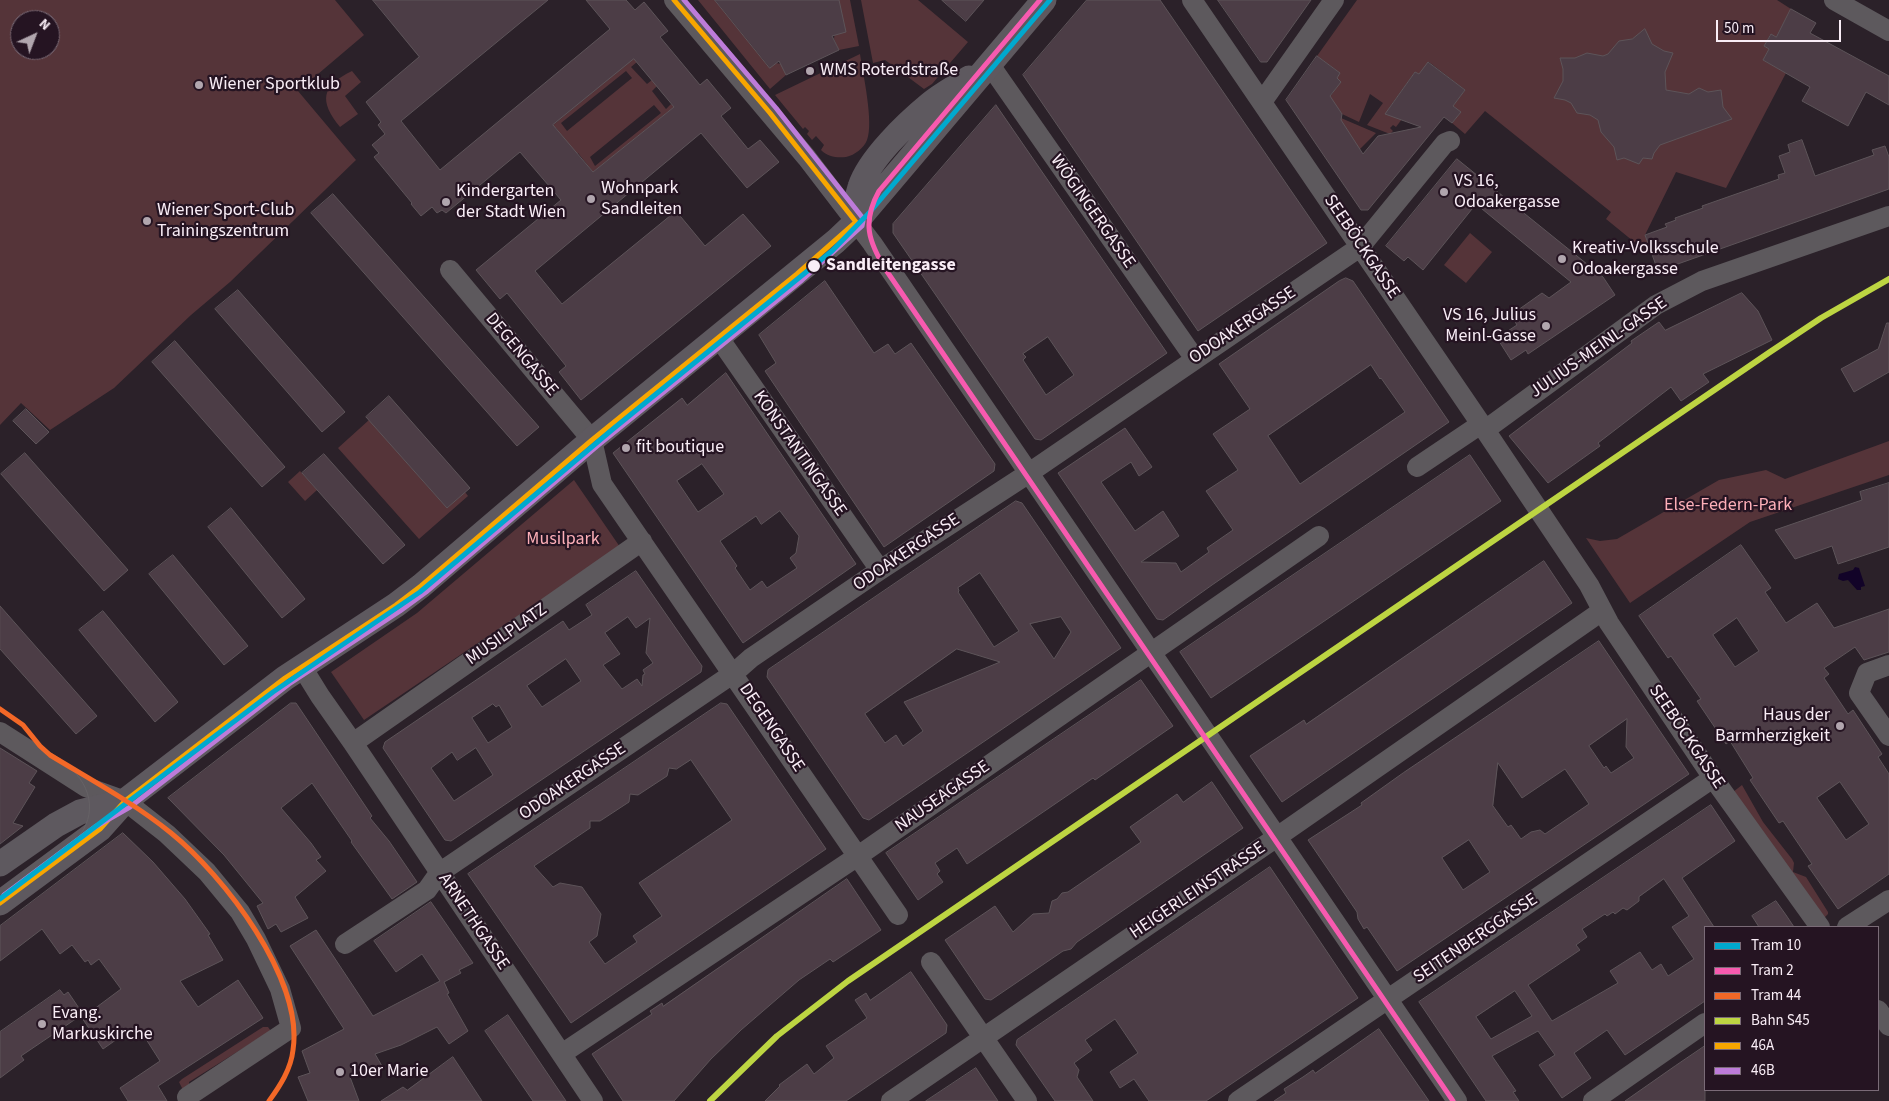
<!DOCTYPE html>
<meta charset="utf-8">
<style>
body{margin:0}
#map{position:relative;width:1889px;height:1101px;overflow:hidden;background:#2b2129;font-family:"Source Sans 3",sans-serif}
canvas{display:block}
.legend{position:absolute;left:1704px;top:926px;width:175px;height:165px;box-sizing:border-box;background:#251422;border:1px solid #7a6b77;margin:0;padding:6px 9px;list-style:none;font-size:15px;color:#f9edf6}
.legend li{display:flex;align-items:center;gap:10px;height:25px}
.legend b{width:25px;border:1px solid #7a6b77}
.north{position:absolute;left:10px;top:10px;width:50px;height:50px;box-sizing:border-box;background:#251422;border:1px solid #7a6b77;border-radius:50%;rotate:43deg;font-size:14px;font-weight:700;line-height:20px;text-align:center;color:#f9edf6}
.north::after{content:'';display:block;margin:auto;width:18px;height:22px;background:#b1a6ae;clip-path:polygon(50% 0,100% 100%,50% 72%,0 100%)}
.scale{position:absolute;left:1716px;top:20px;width:125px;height:22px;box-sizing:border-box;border:2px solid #f9edf6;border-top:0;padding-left:6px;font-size:15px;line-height:18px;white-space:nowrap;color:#f9edf6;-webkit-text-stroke:4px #251422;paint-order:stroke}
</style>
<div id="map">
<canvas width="1889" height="1101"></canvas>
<ul class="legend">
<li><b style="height:6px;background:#00a9ce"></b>Tram 10</li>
<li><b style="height:6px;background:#f75aaf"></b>Tram 2</li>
<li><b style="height:6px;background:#f36827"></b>Tram 44</li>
<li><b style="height:6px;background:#bdd542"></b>Bahn S45</li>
<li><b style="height:6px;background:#f7a600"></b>46A</li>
<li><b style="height:6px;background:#bd7bd9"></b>46B</li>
</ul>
<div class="north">N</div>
<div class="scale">50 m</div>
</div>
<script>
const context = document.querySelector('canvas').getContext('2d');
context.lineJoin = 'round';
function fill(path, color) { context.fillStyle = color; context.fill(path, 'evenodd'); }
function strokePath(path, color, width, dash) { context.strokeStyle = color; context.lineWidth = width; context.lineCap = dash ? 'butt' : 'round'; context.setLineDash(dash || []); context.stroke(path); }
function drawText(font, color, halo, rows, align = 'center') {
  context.font = font + ' "Source Sans 3",sans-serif'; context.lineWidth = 4.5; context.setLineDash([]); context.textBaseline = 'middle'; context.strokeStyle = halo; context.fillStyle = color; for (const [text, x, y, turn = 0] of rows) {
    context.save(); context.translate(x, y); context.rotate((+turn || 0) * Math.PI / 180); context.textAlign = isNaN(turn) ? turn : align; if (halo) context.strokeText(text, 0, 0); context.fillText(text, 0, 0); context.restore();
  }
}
fill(new Path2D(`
 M0 0H335L364 35 298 91 356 160 230 282 191 315 114 388 50 430 21 403 0 425ZM20 20H50V50H20Z
 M698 0H715L769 67 776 63 781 64 786 75 770 89Z
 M839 0H850L859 46 839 50 834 39Z
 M861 0H918L968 42 932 84 924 89 885 60 873 63Z
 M1357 0H1777L1791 9 1776 37 1770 35 1764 46 1769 49 1763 60 1786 73 1726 188 1676 172 1645 235 1650 248 1644 250 1606 219 1611 212 1485 111 1465 134 1452 123 1461 112 1453 106 1465 90 1429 62 1419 74 1415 72 1389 108 1402 119 1396 127 1393 125 1390 128 1393 131 1390 134 1367 125 1383 103 1370 94 1359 122 1342 114 1338 108H1333L1330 97 1340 82 1337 78 1340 73 1317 56Z
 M860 54C863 74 874 123 867 140 864 148 855 155 846 157 837 158 828 157 821 150L824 145 816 136 812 140 807 134 809 131 805 127 803 129 775 95Z
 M634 58 637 62 631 67 647 84 652 80 657 86 652 91 666 109 671 104 674 107 593 172 578 153 571 158 570 146 556 128 547 130ZM626 71 632 78 567 131 561 123ZM654 105 661 113 595 166 590 157Z
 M352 71 361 82 345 96 358 114 340 127C319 101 321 86 352 71Z
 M1341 118 1376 133 1357 152 1340 119Z
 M1470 233 1492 252 1466 283 1444 265Z
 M369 420 447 508 465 492 468 496 419 539 338 448Z
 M1889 441V475L1750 522 1630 603 1586 538 1600 541 1617 539 1719 480 1766 470 1785 479Z
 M300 471 317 490 305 501 288 482Z
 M574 480 620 547 364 720 331 672 417 613Z
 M1742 785 1763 822 1792 859 1794 863 1793 872 1806 877 1828 912V914L1824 918 1733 792Z
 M263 1027H268L273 1034 253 1042 189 1082V1086L183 1090 179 1082 182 1079Z`), '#553439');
fill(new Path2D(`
 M1855 567 1859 568 1865 586 1861 587V590H1857L1848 580 1843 581 1838 579 1839 574 1853 570Z`), '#120328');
const building = new Path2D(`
 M373 0H548L401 121 440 170 610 29 586 0H626L635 10 644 2 668 31 660 37 700 85 707 79 731 108 721 116 748 149 760 140 779 162 747 188 701 133 535 271 562 304 676 211 705 246 743 214 771 246 581 400 559 372 566 366 507 293 500 299 476 270 561 200 520 152 446 213 442 210 437 213 432 207 421 216 411 204 412 203 374 157 379 153 372 145 385 134 378 125 381 122 366 102 419 57ZM634 59 674 107 593 172 553 125Z
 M715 0H839L846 32 832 36 839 50 786 75 779 61 770 68Z
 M942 0H984L966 21Z
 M1087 0H1160L1327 243 1198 331 1023 75Z
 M1218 0H1311L1267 62H1261Z
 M1791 9 1816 23 1810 33 1889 76V105L1866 92 1848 126 1802 101 1810 87 1763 60 1769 49 1764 46 1771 34 1776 37Z
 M1645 29 1652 44 1664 51 1673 53 1665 72 1666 90 1689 94 1699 88 1708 92 1721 90 1723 107 1732 119 1660 145 1654 153 1652 159 1643 158 1639 164 1624 158 1617 160 1614 147 1601 132 1598 120 1590 115 1577 113 1571 103 1565 100 1554 98 1563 81V69L1560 58H1575L1587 53 1603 56 1608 54 1619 41 1632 39Z
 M1317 56 1340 73 1337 78 1341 82 1330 96 1342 114 1341 120 1363 154 1378 136 1421 127 1385 114 1415 72 1419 74 1428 62 1465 90 1453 106 1461 112 1452 123 1444 117 1368 210H1361L1286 100Z
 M996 105 1167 353 1041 440 1035 439 893 233V224ZM1048 337 1074 375 1046 395 1023 360 1026 357 1023 354Z
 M1802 140 1815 176 1874 155 1872 150 1885 146 1889 157V189L1658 271 1645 235 1667 227 1665 224 1676 220 1675 218 1703 208 1702 206 1779 179 1778 175 1785 173 1779 156 1790 152 1788 145Z
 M1457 159 1603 277 1615 295 1528 354 1526 350 1511 360 1497 338 1517 325 1511 315 1542 293 1549 298 1571 282 1476 204 1423 270 1408 257 1404 261 1386 246Z
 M333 194 539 427 517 446 311 213Z
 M1346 278 1353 281 1355 284 1449 422 1212 585 1163 620 1157 619 1058 473 1125 428 1152 467 1139 476 1131 462 1101 482 1135 531 1163 511 1179 536 1141 562 1176 563 1181 572 1209 552 1207 548 1233 530 1206 491 1238 470 1213 434 1250 409 1219 364 1339 281ZM1371 365 1380 379 1381 378 1405 412 1300 484 1268 436Z
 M825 281 874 353 888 344 895 354 911 343 995 464 994 471 884 547 765 371 776 363 759 335Z
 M238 290 345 412 322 432 215 309Z
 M1742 293 1758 311 1772 340 1703 374 1709 382 1681 401 1671 387 1598 443 1600 446 1548 483 1509 436 1632 343 1631 341 1659 322 1665 330Z
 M1887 323H1889V372L1854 392 1841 369 1878 349Z
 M175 341 285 467 262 487 152 362Z
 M726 373 856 564 743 643 613 453 682 398 687 405ZM702 464 724 494 698 512 677 481ZM780 511 799 536 796 553 790 558 797 568 767 588 762 581 750 590 735 568 737 566 720 541 756 516 761 524Z
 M389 396 470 488 447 508 366 417Z
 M26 409 49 432 36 444 13 421Z
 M25 453 128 570 104 591 1 474Z
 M324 454 405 545 383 564 302 473Z
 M1470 455 1501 501 1211 698 1180 652Z
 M1889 483V547L1838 564 1832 546 1795 559 1775 530 1862 500 1860 492Z
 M1016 501 1022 503 1121 648 869 820 863 818 767 677 768 670ZM980 573 1019 631 994 647 958 592 959 591 958 588ZM1061 617 1071 632 1054 659 1030 624ZM957 649 1000 662 904 702 923 731 903 746 896 735 885 743 865 714Z
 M231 508 305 599 282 618 208 527Z
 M1741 545 1771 588 1765 592 1786 623 1817 603 1834 628 1889 609V652L1864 660 1855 647 1824 668 1829 674 1824 678 1848 714 1853 710 1882 754 1878 757 1889 774V874L1838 909 1808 866 1812 864 1783 821 1779 823 1750 780 1753 778 1730 741 1726 744 1697 701 1701 699 1671 656 1668 658 1639 616ZM1737 618 1759 651 1735 667 1713 635ZM1840 782 1869 824 1846 840 1817 798Z
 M173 555 248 646 224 665 149 574Z
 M1544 561 1572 603 1282 802 1250 756 1304 720 1306 724Z
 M636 571 702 666 701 672 451 841 445 840 383 748 385 742 563 621 569 630 592 615 586 605ZM628 617 636 628 650 618 646 653 653 663 643 670 645 674 643 675 642 686 637 679 622 689 603 665 620 654 605 633ZM566 659 581 681 542 707 527 686ZM493 704 496 707 499 705 512 727 488 743 472 718ZM476 748 493 775 454 801 431 768 452 752 457 760Z
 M0 606 97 716 76 734 0 649Z
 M103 611 178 702 155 722 79 630Z
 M1599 641 1689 774 1397 971 1367 927 1364 929 1358 919 1357 912 1308 840 1362 805 1361 803 1403 773ZM1627 719 1626 747 1634 758 1611 773 1606 766 1604 768 1589 746ZM1498 763 1522 798 1565 769 1589 804 1545 834 1540 830 1531 832 1521 839 1511 825 1508 827 1493 806ZM1469 840 1490 872 1463 890 1442 858Z
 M1141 680 1173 726 1095 780 1093 778 967 864 957 848 935 863 940 871 937 874 943 882 918 900 886 853Z
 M291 703H296L372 816 370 818 389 841 417 882 392 899 351 842 352 841 312 783 281 808 311 843 321 857 316 860 326 871 295 897 308 918 281 932 276 924 268 929 257 906 263 903 224 855 168 798Z
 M721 703 727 704 826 849 571 1023 468 874ZM691 760 732 820 639 883 662 916 633 936 637 942 605 964 589 942 597 936 601 914 582 887 560 883 553 887 534 866 590 828V821H600L629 802 630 794 638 795 667 776 669 768 676 769Z
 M0 748 37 771 29 783 35 787 13 823 23 826 0 844Z
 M1212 782 1243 828 1077 942 1071 949 1063 951 991 1000 985 999 945 940 995 906 1013 932 1033 914 1049 913 1052 901 1057 899 1062 893 1068 892 1141 842 1130 827 1177 794 1183 802Z
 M1711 805 1735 841 1682 878 1714 927H1705V1001L1625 1055 1607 1030 1574 1053 1591 1078 1562 1098 1539 1065 1555 1055 1538 1031 1492 1056 1516 1091 1513 1092 1519 1101H1486L1419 1002ZM1664 879 1689 916 1672 927 1694 959 1668 976 1661 964 1652 970 1640 952 1610 971 1618 983 1552 1021 1528 985 1580 950 1576 945 1587 937 1582 929 1605 914 1607 916 1613 912 1615 914 1623 908 1627 910 1639 901V897ZM1515 991 1532 1016 1491 1039 1476 1017Z
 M123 833 153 862 185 899 210 934 208 935 223 960 180 981 198 1007 238 980 263 1018 158 1086 167 1101H128L120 1088 160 1061 137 1025 103 1049 82 1018 121 989 99 959 91 965 88 960 85 962 72 945 60 954 42 929 0 961V926Z
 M1270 867 1358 998 1206 1101H1149L1134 1079 1120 1088 1110 1072 1138 1053 1115 1019 1085 1040 1092 1050 1074 1063 1079 1070 1077 1077 1093 1101H1055L1016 1045 1017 1040Z
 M847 879 881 930 833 962 830 959 799 980 741 1030 711 1059 674 1101H623L592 1054 652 1014 650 1011 662 1003 663 1006Z
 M1776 901 1786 915 1794 927H1759L1752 916Z
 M431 902 473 963 459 970 461 973 444 982 449 993 447 994 468 1031 449 1044 437 1027 401 1045 375 1054 382 1066 350 1077 359 1101H308L298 1077 310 1073 302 1051 344 1029 290 946 316 930 373 1016 440 981 422 954 396 972 374 941Z
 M911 972 947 1025 946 1033 846 1101H765L780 1086 779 1085 807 1064 814 1074 834 1058 826 1046 867 1018 855 1000 866 993 870 1000Z
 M60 990 64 995 68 992 83 1014 21 1056 24 1060 0 1078V1032Z
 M508 1015 566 1101H533L485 1031Z
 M1379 1029 1429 1101H1274L1286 1093 1284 1089 1303 1077 1313 1070 1315 1073Z
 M1705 1046V1101H1625L1675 1066Z
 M453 1057 482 1101H381L403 1087 407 1090Z
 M976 1068 998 1101H926Z`);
fill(building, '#4c3d46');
strokePath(building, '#5d5459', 1);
strokePath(new Path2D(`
 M674 0 807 158 872 243 1457 1101
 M1192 0 1481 424 1589 585 1609 623 1713 778 1820 927
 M1834 0 1889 31
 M990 65 1195 359
 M1262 102 1334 0
 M450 270 592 440 602 484 898 915
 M719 338 880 570
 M1485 430 1656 305 1702 281 1889 216
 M1417 467 1481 424
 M1889 665 1867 673 1859 693 1889 736
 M302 667 320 696 353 743 593 1101
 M0 732 86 787 125 801 167 834 207 872 240 912 256 939 280 989 291 1028 187 1097 189 1101
 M353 743 642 541
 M1847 927 1889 900
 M345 944 427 890 439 873 734 673 751 658 880 570 1026 475 1360 247 1445 143 1450 141
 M931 962 1027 1101
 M1878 1010 1889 1026
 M563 1053 858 856 1319 536
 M891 1101 1277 837 1602 611
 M1238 1101 1713 778
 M1593 1101 1705 1023`), '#5d595d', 20);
strokePath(new Path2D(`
 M856 222C856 210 856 198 860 187 869 159 907 123 930 104 942 94 956 87 969 78
 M0 864 56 825 80 812 125 801
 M0 903 100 829 125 801 285 678 396 605 421 586 592 440 836 241 856 222 1044 0`), '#5e595f', 25);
strokePath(new Path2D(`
 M68 766C94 787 98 820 72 844`), '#666266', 1);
strokePath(new Path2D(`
 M0 903 100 829 125 801 285 678 396 605 421 586 592 440 797 274 856 222 770 113 674 0`), '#f7a600', 5);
strokePath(new Path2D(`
 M4 895 95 827 130 807 289 684 400 611 426 592 597 446 802 280 862 226 863 221 862 217 776 108 684 0`), '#bd7bd9', 5);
strokePath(new Path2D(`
 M710 1101 777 1036 848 981 1770 352 1821 318 1889 279`), '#bdd542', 6);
strokePath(new Path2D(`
 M0 899 273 692 420 592 613 429 832 251 869 213 1050 0`), '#00a9ce', 5);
strokePath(new Path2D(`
 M1040 0 879 191C862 222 868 241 886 270L1453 1101`), '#f75aaf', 5);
strokePath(new Path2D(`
 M0 709 23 725 40 746 50 755C91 780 134 803 171 833 223 875 304 979 293 1050 291 1069 280 1086 269 1101`), '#f36827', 5);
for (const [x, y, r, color] of [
 [810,71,5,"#b1a6ae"],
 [199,85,5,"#b1a6ae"],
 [1444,192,5,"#b1a6ae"],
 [591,199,5,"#b1a6ae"],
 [446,202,5,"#b1a6ae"],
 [147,221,5,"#b1a6ae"],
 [1562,259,5,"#b1a6ae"],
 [814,266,7,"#f9edf6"],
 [1546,326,5,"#b1a6ae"],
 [626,448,5,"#b1a6ae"],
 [1840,726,5,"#b1a6ae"],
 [42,1024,5,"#b1a6ae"],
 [340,1072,5,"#b1a6ae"]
]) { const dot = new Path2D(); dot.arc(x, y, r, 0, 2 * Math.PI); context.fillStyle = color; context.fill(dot); strokePath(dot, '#251422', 2); }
drawText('18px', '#f9edf6', '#251422', [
 ["WMS Roterdstraße",820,71],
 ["Wiener Sportklub",209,85],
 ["VS 16,",1454,182],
 ["Odoakergasse",1454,203],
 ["Wohnpark",601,189],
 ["Sandleiten",601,210],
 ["Kindergarten",456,192],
 ["der Stadt Wien",456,213],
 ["Wiener Sport-Club",157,211],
 ["Trainingszentrum",157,232],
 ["Kreativ-Volksschule",1572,249],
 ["Odoakergasse",1572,270],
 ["VS 16, Julius",1536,316,"right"],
 ["Meinl-Gasse",1536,337,"right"],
 ["fit boutique",636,448],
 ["Haus der",1830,716,"right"],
 ["Barmherzigkeit",1830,737,"right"],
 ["Evang.",52,1014],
 ["Markuskirche",52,1035],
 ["10er Marie",350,1072]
], 'left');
drawText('18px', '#f9edf6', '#251422', [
 ["WÖGINGERGASSE",1092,212,55],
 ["SEEBÖCKGASSE",1361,247,56],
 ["ODOAKERGASSE",1243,326,-34],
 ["JULIUS-MEINL-GASSE",1599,348,-35],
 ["DEGENGASSE",521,355,50],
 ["KONSTANTINGASSE",799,454,55],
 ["ODOAKERGASSE",907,553,-34],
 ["MUSILPLATZ",507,635,-35],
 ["DEGENGASSE",771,728,56],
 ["SEEBÖCKGASSE",1686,737,56],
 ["ODOAKERGASSE",573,782,-34],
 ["NAUSEAGASSE",943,797,-35],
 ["HEIGERLEINSTRASSE",1198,891,-34],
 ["ARNETHGASSE",473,922,56],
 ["SEITENBERGGASSE",1476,939,-34]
]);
drawText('bold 18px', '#f9edf6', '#251422', [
 ["Sandleitengasse",826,266]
], 'left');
drawText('18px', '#fdafb8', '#251422', [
 ["Else-Federn-Park",1728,506],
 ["Musilpark",563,540]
]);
</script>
